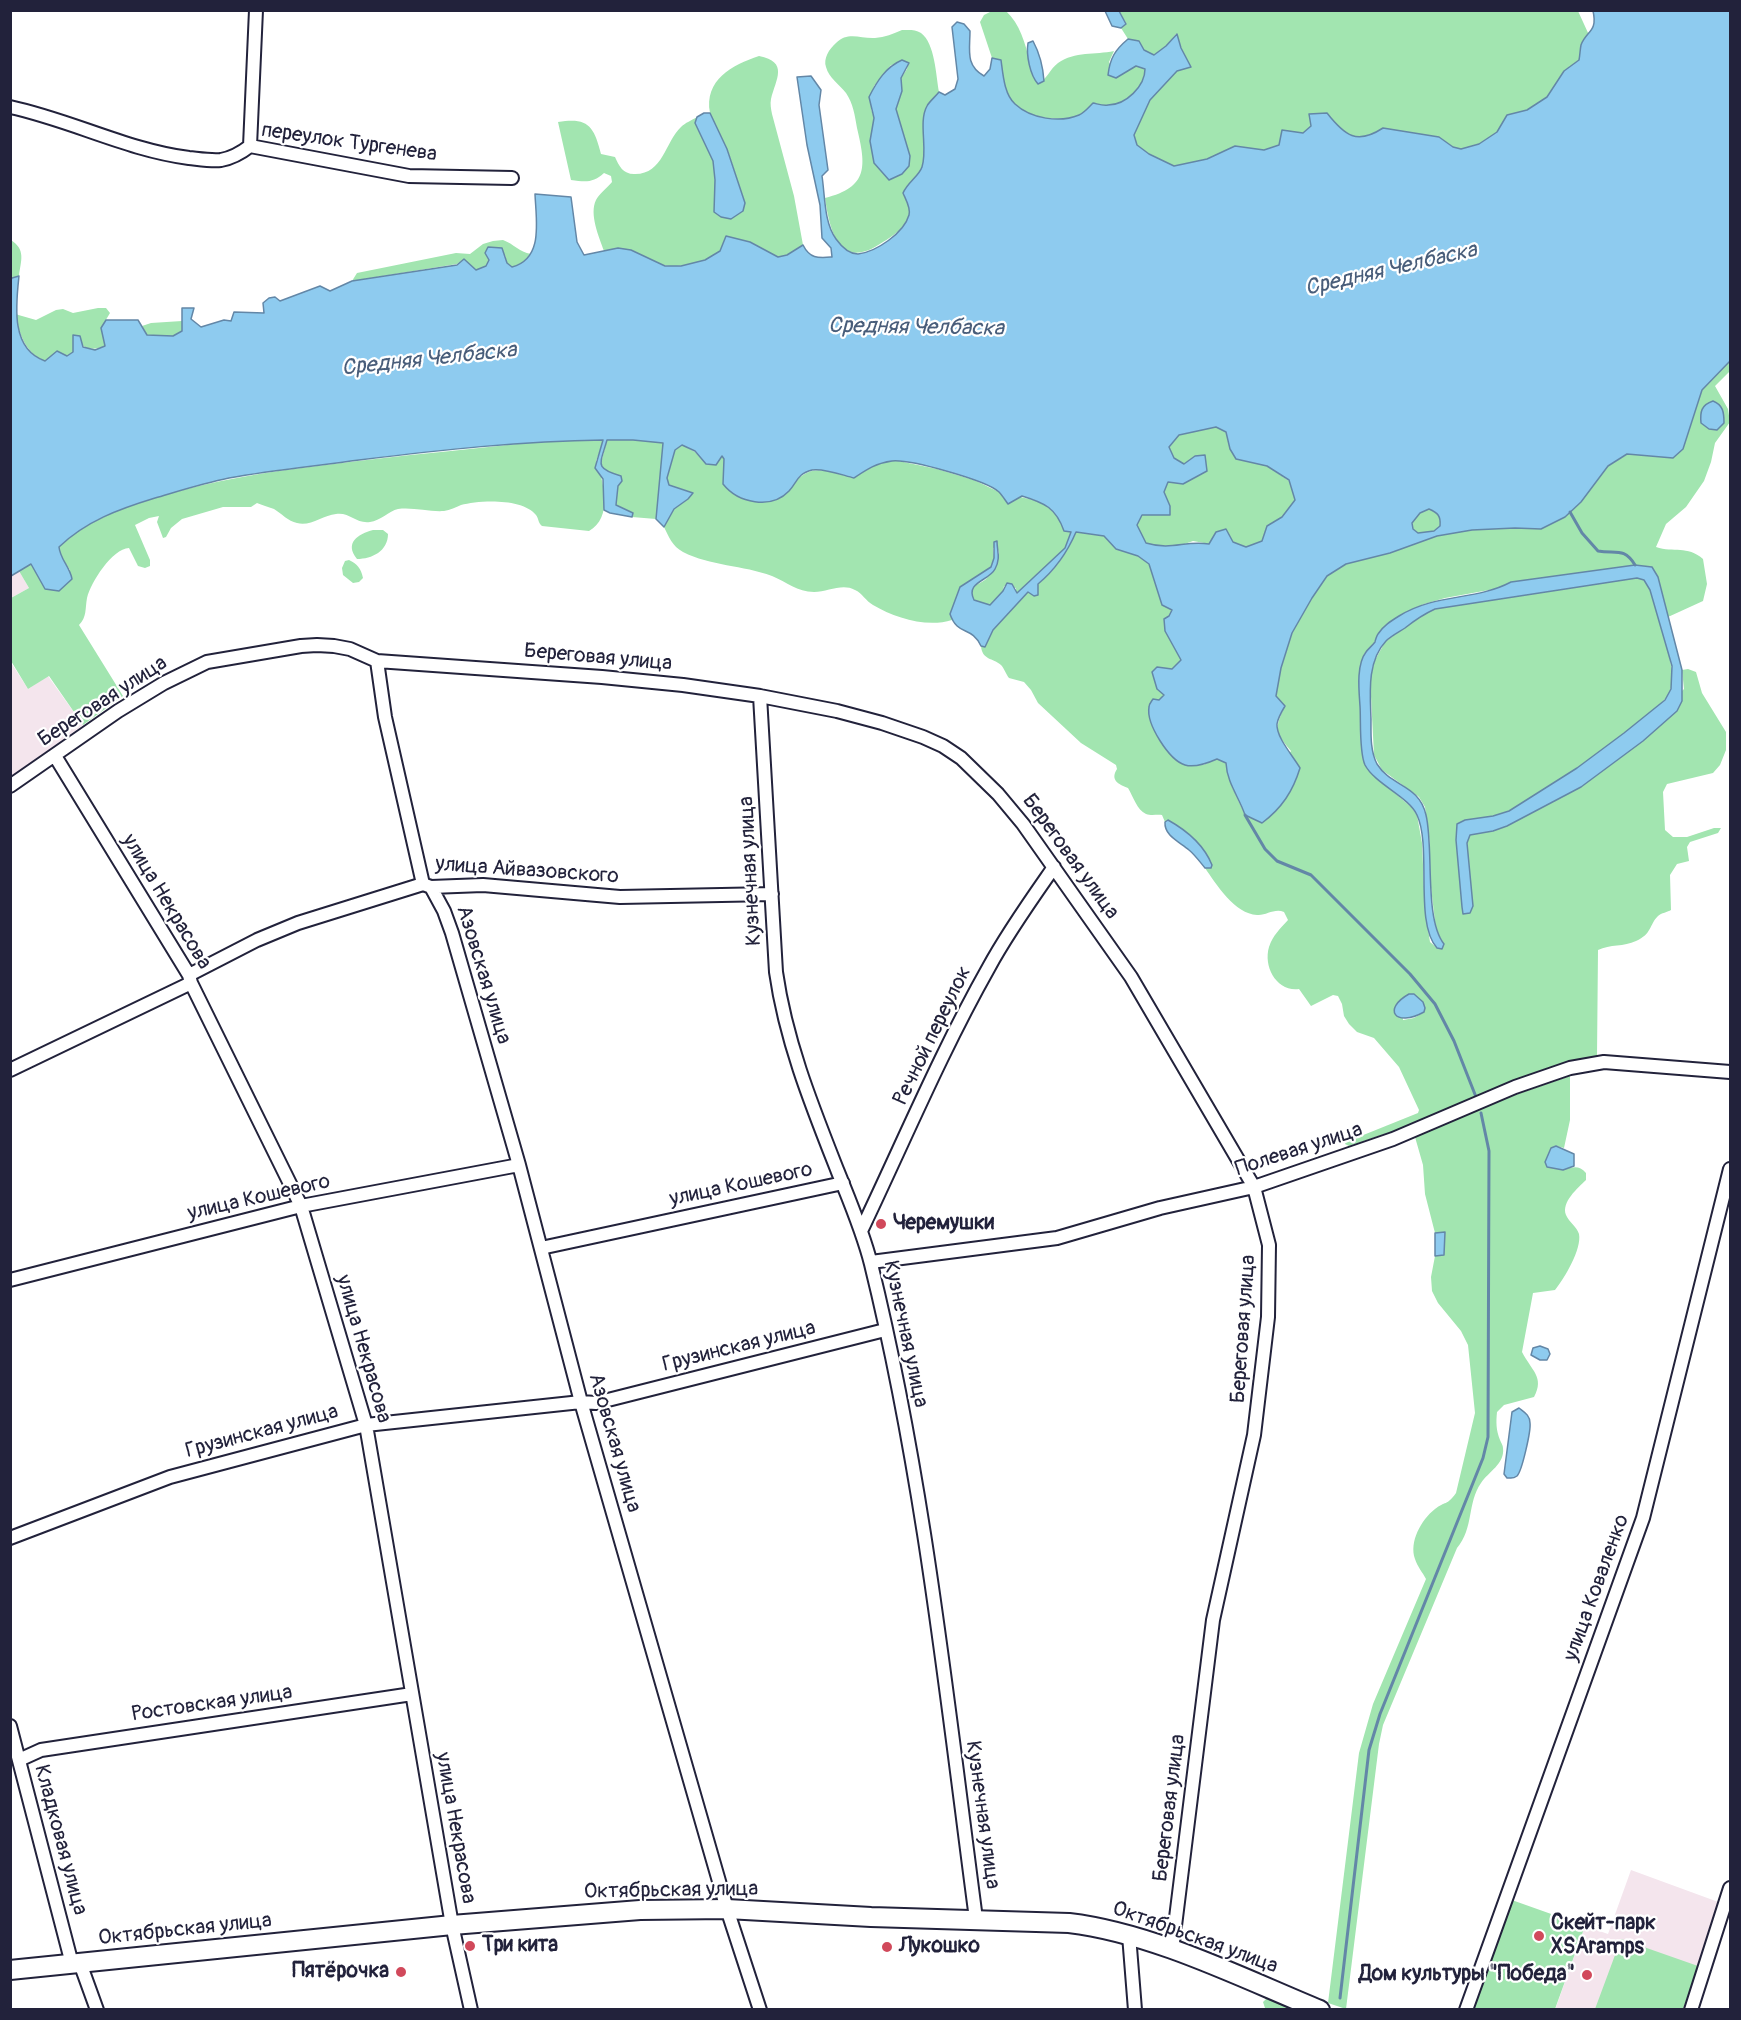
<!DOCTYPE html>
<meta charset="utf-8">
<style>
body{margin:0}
#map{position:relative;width:1741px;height:2020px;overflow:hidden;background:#fff;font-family:Pangolin,sans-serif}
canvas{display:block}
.frame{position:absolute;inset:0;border:12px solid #22223b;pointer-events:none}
</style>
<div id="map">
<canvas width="1741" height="2020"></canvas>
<div class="frame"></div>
</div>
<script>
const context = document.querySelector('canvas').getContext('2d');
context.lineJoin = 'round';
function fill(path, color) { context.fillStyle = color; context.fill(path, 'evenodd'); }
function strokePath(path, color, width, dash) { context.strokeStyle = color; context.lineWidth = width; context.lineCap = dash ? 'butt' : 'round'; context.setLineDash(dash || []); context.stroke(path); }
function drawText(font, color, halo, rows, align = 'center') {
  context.font = font + ' Pangolin,sans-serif'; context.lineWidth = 4.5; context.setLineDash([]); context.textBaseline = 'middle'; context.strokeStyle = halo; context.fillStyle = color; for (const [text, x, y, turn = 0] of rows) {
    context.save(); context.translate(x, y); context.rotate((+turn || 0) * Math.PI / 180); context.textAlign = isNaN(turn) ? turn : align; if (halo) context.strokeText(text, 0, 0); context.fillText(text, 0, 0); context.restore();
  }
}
fill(new Path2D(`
 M19 571 29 588 11 598 10 576Z
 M10 661 28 689 48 676 83 725 11 777Z
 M1631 1870 1721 1903 1683 2009 1555 2010 1585 1926 1608 1934Z`), '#f4e5ed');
fill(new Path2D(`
 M992 11H1006C1020 24 1025 43 1030 62 1032 70 1033 78 1038 84 1047 79 1050 69 1058 63 1075 51 1095 55 1114 51L1109 62 1116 78 1136 66 1145 69C1144 87 1127 104 1109 106 1104 106 1098 104 1093 103 1089 107 1084 113 1079 115 1060 123 1031 118 1015 105 1004 94 1003 74 1001 60L992 58 980 22 984 15Z
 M1119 11H1578L1589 35 1582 43 1579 60 1564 71 1547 97 1527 110 1507 115 1497 132 1479 144 1461 149 1453 147 1439 137 1383 128C1357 145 1345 136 1327 113L1309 114 1311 126 1303 133 1280 145 1264 150 1235 146 1207 159 1174 166 1149 154 1137 145 1134 136 1139 120 1150 100 1164 84 1177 71 1191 67 1181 48 1176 34 1166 46 1154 55 1144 50 1139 41 1128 39 1121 28 1126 23Z
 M902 30C908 30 915 29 921 33 935 43 936 76 939 92 935 97 929 102 927 106 919 122 928 149 922 167 919 176 908 182 903 193 906 200 911 208 909 215 905 228 893 236 883 242 840 272 830 233 825 198 869 187 866 166 857 128 855 116 853 103 846 93 839 84 829 78 826 67 823 59 829 49 836 43 848 31 861 39 875 38 885 37 893 34 902 30ZM908 63 907 69 901 78 902 91 896 109 910 156 909 166 889 179 874 163V118L871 109 874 86 891 65Z
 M759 56C789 62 776 79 771 99 770 104 771 109 772 114L794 196 803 245 787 255 778 257 750 242 726 236C724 240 723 245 721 249 713 262 677 269 663 265 638 257 632 245 604 251 599 237 589 214 596 200 599 194 607 188 612 182L611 176 604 173C593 183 586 182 571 180L558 122C588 117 594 126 601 154L615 157C619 166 623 174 634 174 663 175 665 142 681 127 685 123 692 120 697 117L695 123 713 161 715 180 745 203C739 186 734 168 728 151 723 138 713 126 710 113 704 80 732 65 759 56Z
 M11 240C26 250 21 260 19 276L12 278 11 282Z
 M503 240C514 244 519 252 531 254L521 265 512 267 507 263 505 255 485 253 489 260 486 266 476 270 464 259 457 264 352 281 357 273 456 253 470 254 483 244 493 241Z
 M98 308H106L110 313 101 328 105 346C89 352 84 348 73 336V352L67 357 53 356 45 361C25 354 19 332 15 314L36 320 56 310 63 309 73 313Z
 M182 321V331L173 336 147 335 142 326 151 323Z
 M1730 361V371L1715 386 1728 409 1730 422 1715 443 1711 462 1704 481 1686 507 1666 524 1656 547C1674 553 1687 545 1703 559L1707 584 1703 601 1668 617 1658 577 1652 567 1635 565 1511 582 1500 588 1445 598 1424 604 1404 613 1378 634 1374 643 1364 654 1360 679 1364 760 1373 774 1411 807 1417 815 1422 843 1425 909 1430 942 1437 948 1444 944 1436 930 1430 879V844L1425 807 1419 797 1382 770 1374 755 1370 677 1375 660 1385 642 1419 616 1435 609 1637 578 1644 580 1650 590C1656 613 1675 663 1672 683 1671 689 1669 695 1665 699 1652 715 1632 728 1616 740 1583 764 1547 793 1510 811 1493 819 1474 816 1457 824L1456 840 1463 913 1473 906 1467 843 1470 835 1493 831 1507 826 1581 787 1609 765 1684 689 1682 670 1688 669 1696 672 1702 693 1726 732V750L1720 765 1713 773 1667 784 1663 792 1665 830 1673 837H1687L1714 828H1721L1718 833 1690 842 1687 847 1689 861 1677 864 1670 875 1671 910C1668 912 1661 913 1658 916 1649 925 1652 934 1636 941 1624 947 1610 944 1598 950L1597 1056C1544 1063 1493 1091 1445 1111 1413 1125 1381 1135 1349 1146L1345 1144 1346 1142 1418 1113 1419 1110 1399 1067 1374 1038 1357 1032 1349 1024 1344 1016 1342 1004 1338 996 1333 995 1311 1006 1299 989C1277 992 1263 967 1269 947 1273 935 1280 929 1288 920L1284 912C1274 908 1266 916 1257 915 1235 914 1216 884 1205 868H1211L1168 820 1165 822 1162 815C1157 814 1152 816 1146 814 1137 810 1133 796 1128 788 1118 784 1110 780 1117 769L1116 765 1081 743 1038 703 1031 690 1024 682 1009 678C1006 674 1004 668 1001 665 993 658 982 660 981 646L985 647 993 630 1028 592 1038 595V584C1056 570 1067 553 1075 532L1104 536 1116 549 1138 556 1150 564 1162 605 1172 610 1165 631 1181 660 1172 669 1157 667 1165 696 1159 700 1203 765 1217 759 1226 763 1232 787 1245 815 1291 751C1275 732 1274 729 1285 706L1276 696 1281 668 1292 633 1312 598 1327 576 1346 564 1390 553 1437 536 1472 530 1515 528 1541 529 1565 517 1581 502 1608 466 1628 454 1673 458 1683 449 1702 390ZM1409 994H1414L1424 1012 1414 1018 1403 1020 1401 999Z
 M1216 427 1226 432 1230 449 1236 458 1267 466 1289 481 1296 500 1282 517 1267 526 1262 541 1246 548 1233 542 1210 544 1193 541 1176 547H1160L1146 543 1137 525 1142 515H1170V506L1164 492 1168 482 1195 456 1184 464 1174 458 1169 447 1179 435Z
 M552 440H604L596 461C604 482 613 518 589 531L542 526C538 523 539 519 536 515 523 498 479 500 461 505 456 507 450 510 444 511 429 512 413 507 398 509 389 511 380 521 370 522 356 524 350 512 336 514 323 515 310 527 297 523 288 521 282 514 274 509 268 507 262 505 257 503L251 507H223L182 519 171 528 166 537 163 538 157 522 159 516 149 518 135 525 150 560V566L145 568 138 566 129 548C112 549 91 582 87 598 85 609 87 617 79 625L123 696 83 725 49 676 28 689 11 661V598L29 588 19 571 31 564 45 589 70 570 59 553V547C87 521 119 509 155 498 213 480 266 472 325 465 401 455 477 449 552 440Z
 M607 440H633L664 443 656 519 632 517 633 513 616 505 618 486 612 474 605 472 601 463Z
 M682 445 695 452 706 464 722 455 724 459 789 491C807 461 824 470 854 478L873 465 894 460 937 469 974 480 999 492 1042 502 1059 517 1064 531 1071 532 1065 548 1016 594V588L1004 586 1003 591 990 605 973 600C966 585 978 586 986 579 992 573 996 560 999 553L997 546 993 548 994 558 991 567 979 577 950 613 952 620C927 628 895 618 873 605 866 601 862 593 855 590 842 583 828 592 814 592 797 592 787 582 772 576 743 565 710 566 683 552 672 546 669 537 664 527L674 509 688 499 692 493 669 485 667 478 675 450Z
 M1429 509C1438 513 1441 516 1440 527L1434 531 1418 533 1413 529 1412 523 1420 513Z
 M373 530H383L388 534C388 551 372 559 357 559 344 543 358 534 373 530Z
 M349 560C357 564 361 568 363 578L359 582 353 583 343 575 342 568 345 561Z
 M1570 1076V1120L1564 1148 1556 1146 1563 1170C1573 1167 1579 1165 1586 1173V1180C1578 1188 1561 1202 1566 1215 1569 1222 1577 1227 1579 1234 1582 1249 1564 1279 1555 1290L1533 1293 1522 1352C1531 1370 1545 1377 1534 1397L1504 1405 1497 1412C1496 1422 1496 1430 1500 1440 1501 1443 1503 1445 1503 1448 1505 1464 1488 1472 1481 1483 1467 1503 1474 1528 1457 1548L1383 1725 1379 1744 1346 2009 1328 2003 1359 1753 1373 1704 1426 1579C1423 1573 1417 1566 1415 1559 1409 1542 1421 1520 1435 1509 1445 1501 1447 1506 1456 1493L1475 1413 1468 1345 1461 1331 1438 1303 1432 1291 1431 1277 1435 1256 1444 1255 1445 1232 1435 1233 1425 1194 1423 1165 1415 1137 1515 1095Z
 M1509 1899 1585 1926 1555 2009 1470 2010Z
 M1621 1939 1698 1966 1683 2009H1595Z
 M1270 1998 1297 2009 1265 2008 1263 2002 1266 1999Z`), '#a2e5b0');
const water = new Path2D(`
 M1105 11H1119L1126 24 1121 28 1112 26Z
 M1593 11H1730V361L1702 390 1683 449 1673 458 1627 454 1608 466 1581 502 1565 517 1541 529 1515 528 1472 530 1437 536 1390 553 1346 564 1327 576 1312 598 1292 633 1281 668 1276 696 1285 706C1282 711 1278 718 1277 724 1276 737 1293 756 1300 768 1293 791 1282 808 1262 823L1245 815C1239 797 1227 783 1226 763L1217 759C1208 763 1195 768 1185 765 1169 760 1146 724 1149 707 1149 704 1151 702 1153 699L1159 700 1164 695 1157 689 1152 672 1157 667 1172 669 1181 660 1165 631 1164 619 1169 616 1172 610 1162 605 1149 564 1138 556 1116 549 1104 536 1076 532C1067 553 1056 569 1038 584V595L1034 596 1028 592 993 630 985 647 981 646C971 625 958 637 950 614L960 587 991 567 994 558V542L997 541C997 551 1001 558 995 569 989 581 965 582 974 600L990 605 1003 591 1007 583 1012 584 1017 593 1065 548 1071 532 1064 531C1056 508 1045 503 1022 496L1008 504C1005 500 1002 495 999 492 986 480 909 459 892 461 876 463 866 470 854 478 842 475 824 468 812 470 797 474 798 481 789 491 771 510 738 503 723 484L724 459 722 456 716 465 706 464 695 451 682 445 675 450 667 478 669 485 693 493 688 499 674 509 664 527 656 519 663 443 633 440H607C600 465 594 468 621 476L622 481 618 486 616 505 633 513 632 517 610 513 604 510 603 479 595 468 603 440C522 441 440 450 359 460 316 466 272 470 229 478 204 483 179 491 155 498 119 509 86 521 59 547 60 559 70 567 72 579L59 591 45 589 31 564 11 576 10 282 12 278 19 276C16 304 10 349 45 361L57 351 67 356 73 352V335L80 336 83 347 95 350 105 346 101 328 106 320H138L147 335 173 336 182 331V308H194L191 319 201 327 224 320 231 321 234 312 264 313 263 303 269 298 275 297 280 301 320 286 330 291 352 281 457 265 464 259 476 270 486 266 489 260 485 253 488 247 502 248 507 263 512 267C544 259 536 220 535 194L571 197 577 242 584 255 618 248 631 250 665 266H681L705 260 720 251 726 236 750 242 778 257 787 255 803 245C810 259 818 258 832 257L831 248 822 238 820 205 807 145 797 77 811 76 821 90 819 105 828 170 822 176C825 195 824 223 836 239 841 246 849 254 858 254 876 252 904 233 909 215 911 208 906 200 903 193 908 182 919 176 922 167 928 149 918 122 927 106 929 102 935 97 939 92L945 95 955 89 958 79 952 27 957 22 964 24 970 31C970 50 965 65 984 76L990 69 992 58 1001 60C1003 74 1004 94 1015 104 1031 119 1060 123 1079 115 1084 113 1089 107 1093 103 1098 104 1103 106 1108 105 1126 105 1145 86 1145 69L1136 66 1116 78 1108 75C1110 58 1115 50 1128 39L1139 41 1144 50 1154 55 1166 46 1177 34 1181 48 1191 67 1177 71 1150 100 1134 135 1137 145 1149 154 1174 166 1207 159 1235 146 1264 150 1279 145 1282 130 1303 133 1311 126 1309 114 1327 113C1345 136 1357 145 1383 128L1439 137 1453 147 1461 149 1479 144 1497 132 1507 115 1527 110 1547 97 1564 71 1579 60C1580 55 1580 50 1581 45 1586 31 1598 32 1593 11ZM1216 427 1226 432 1230 449 1236 459 1267 466 1289 480 1295 500 1282 517 1267 526 1262 541 1246 547 1233 542 1226 529 1216 532 1209 544C1184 540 1173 551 1146 543L1137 525 1142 515H1170V506L1164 492 1168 482 1183 484 1207 471 1205 455 1195 456 1184 464 1174 458 1169 447 1179 435ZM1429 509C1438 513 1441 516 1440 526L1434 531 1418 533 1413 529 1412 523 1420 513Z
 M1033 41C1040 54 1043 66 1044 81L1038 84C1030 75 1026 55 1028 43Z
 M902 60 909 63 901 78 902 91 896 109 910 156 909 166 902 174 889 180 874 163 870 141 874 118 869 97C877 81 886 67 902 60Z
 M704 113H710L727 149 745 203 743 211 731 219 721 217 714 212 715 180 713 161 695 123 697 117Z
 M1713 401C1723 405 1724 412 1724 423L1717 430 1709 429 1701 423C1700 412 1701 405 1713 401Z
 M1635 565 1652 567 1658 577 1682 670V701L1677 711 1643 741 1581 787 1507 826 1493 831 1470 835 1467 843 1473 906 1470 913 1463 914 1462 907 1456 840 1457 824 1465 820 1493 816 1509 811 1577 768 1624 733 1665 700 1671 689 1672 666 1650 590 1644 580 1637 578 1435 609C1424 614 1415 620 1405 628 1399 632 1391 636 1386 641 1367 661 1370 693 1371 719 1371 733 1370 751 1377 764 1391 787 1419 784 1426 815 1434 848 1424 919 1444 944L1442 949 1437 948C1414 923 1432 847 1417 815 1409 797 1375 784 1365 765 1359 752 1361 721 1360 706 1359 691 1356 665 1366 652 1368 649 1372 646 1375 642 1375 641 1377 635 1378 634 1383 626 1391 621 1399 616 1436 593 1475 601 1511 582Z
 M1168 820C1186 830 1204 845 1212 865L1211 868H1205C1200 862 1195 855 1189 850 1180 842 1164 836 1165 822Z
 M1409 994H1414L1423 1002 1425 1008 1424 1012C1395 1028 1382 1009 1409 994Z
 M1556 1146 1574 1154V1166L1563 1170 1547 1167 1545 1162 1551 1148Z
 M1445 1232 1444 1255 1435 1256V1233Z
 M1540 1346 1548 1349 1550 1354 1547 1360H1540L1531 1355 1533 1348Z
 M1519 1408C1524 1412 1530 1415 1530 1423 1531 1431 1522 1471 1517 1476 1513 1479 1512 1478 1507 1478L1504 1474 1512 1412Z`);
fill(water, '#8ecbef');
strokePath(water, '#6387a7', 1.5);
strokePath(new Path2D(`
 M1570 512 1582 533 1598 551C1616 554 1624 547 1635 565
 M1245 815 1265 849 1277 861 1311 875 1410 974 1435 1004 1454 1041 1476 1097
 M1340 1998 1369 1750 1380 1714 1483 1458 1488 1437 1489 1151 1481 1113`), '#6387a7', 3);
const street = new Path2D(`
 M10 107C71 120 127 150 189 158 199 159 211 161 221 160 232 158 241 153 250 146L409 176 512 178
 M250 146 256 10
 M377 661 385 717 423 884
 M760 696 776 972C786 1042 812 1106 838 1172 850 1202 863 1232 871 1264 924 1479 947 1700 976 1919
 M55 756 189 975 191 983 301 1206 366 1425 452 1925 471 2010
 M10 786 118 711 164 683 207 662 301 646 317 645 334 646 350 649 377 661 602 677 683 685 760 696 837 711 882 723 923 737 943 746 961 758 998 794 1023 824 1131 977 1254 1187 1269 1245 1268 1317 1254 1435 1213 1620 1172 1950
 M431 887 444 911 452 933 519 1165 581 1402 727 1909 760 2010
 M189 975 257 940 298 923 423 884 431 887 483 885 620 897 772 894
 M10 1070 191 983
 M861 1231C903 1143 941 1052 989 967 1008 932 1031 900 1054 867
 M541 1248 843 1183
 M871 1262 1057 1238 1160 1208 1254 1187 1393 1139 1515 1087 1570 1068 1604 1062 1730 1072
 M10 1280 301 1206 519 1165
 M10 1538 170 1477 366 1425 581 1402 596 1403 885 1330
 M10 1726 72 1964
 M19 1760 41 1750 412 1694
 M1129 1935 1135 2010
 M80 1963 97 2010
 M1466 2010 1643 1518 1730 1169
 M1691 2010 1730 1888`);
const secondary = new Path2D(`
 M10 1970 452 1925 640 1910 727 1909 871 1917 1069 1923C1153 1933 1242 1978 1320 2010`);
strokePath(street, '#22223b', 16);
strokePath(secondary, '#22223b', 22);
strokePath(street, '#fff', 12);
strokePath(secondary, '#fff', 18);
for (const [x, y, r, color] of [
 [881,1224,6,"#d1495b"],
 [1539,1936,6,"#d1495b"],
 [470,1946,6,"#d1495b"],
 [887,1947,6,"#d1495b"],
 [401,1972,6,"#d1495b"],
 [1587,1975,6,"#d1495b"]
]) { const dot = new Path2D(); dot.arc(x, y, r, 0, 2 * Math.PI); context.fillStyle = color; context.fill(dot); strokePath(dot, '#fff', 2); }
drawText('21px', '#22223b', '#fff', [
 ["переулок Тургенева",349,143,8],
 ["Береговая улица",598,658,5],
 ["Береговая улица",103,702,-33],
 ["Береговая улица",1070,857,54],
 ["улица Айвазовского",527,871,4],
 ["Кузнечная улица",751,871,-93],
 ["улица Некрасова",166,902,59],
 ["Азовская улица",483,975,73],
 ["Речной переулок",933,1036,-64],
 ["Полевая улица",1299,1150,-18],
 ["улица Кошевого",741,1185,-12],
 ["улица Кошевого",259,1198,-13],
 ["Береговая улица",1244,1329,-86],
 ["Кузнечная улица",905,1334,78],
 ["Грузинская улица",739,1347,-14],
 ["улица Некрасова",363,1349,74],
 ["Грузинская улица",262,1432,-15],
 ["Азовская улица",614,1443,74],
 ["улица Коваленко",1597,1588,-70],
 ["Ростовская улица",212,1704,-8],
 ["Береговая улица",1170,1808,-83],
 ["Кузнечная улица",982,1815,82],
 ["улица Некрасова",455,1828,80],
 ["Кладковая улица",60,1840,75],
 ["Октябрьская улица",671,1891,-1],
 ["Октябрьская улица",185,1930,-6],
 ["Октябрьская улица",1195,1938,20]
]);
drawText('bold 21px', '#22223b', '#fff', [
 ["Черемушки",893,1224],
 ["Скейт-парк",1551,1924],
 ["XSAramps",1551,1948],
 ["Три кита",482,1946],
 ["Лукошко",899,1947],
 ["Пятёрочка",389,1972,"right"],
 ["Дом культуры \"Победа\"",1575,1975,"right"]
], 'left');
drawText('italic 22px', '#485d7a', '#fff', [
 ["Средняя Челбаска",1391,270,-13],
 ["Средняя Челбаска",916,328,1],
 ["Средняя Челбаска",429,360,-6]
]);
</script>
